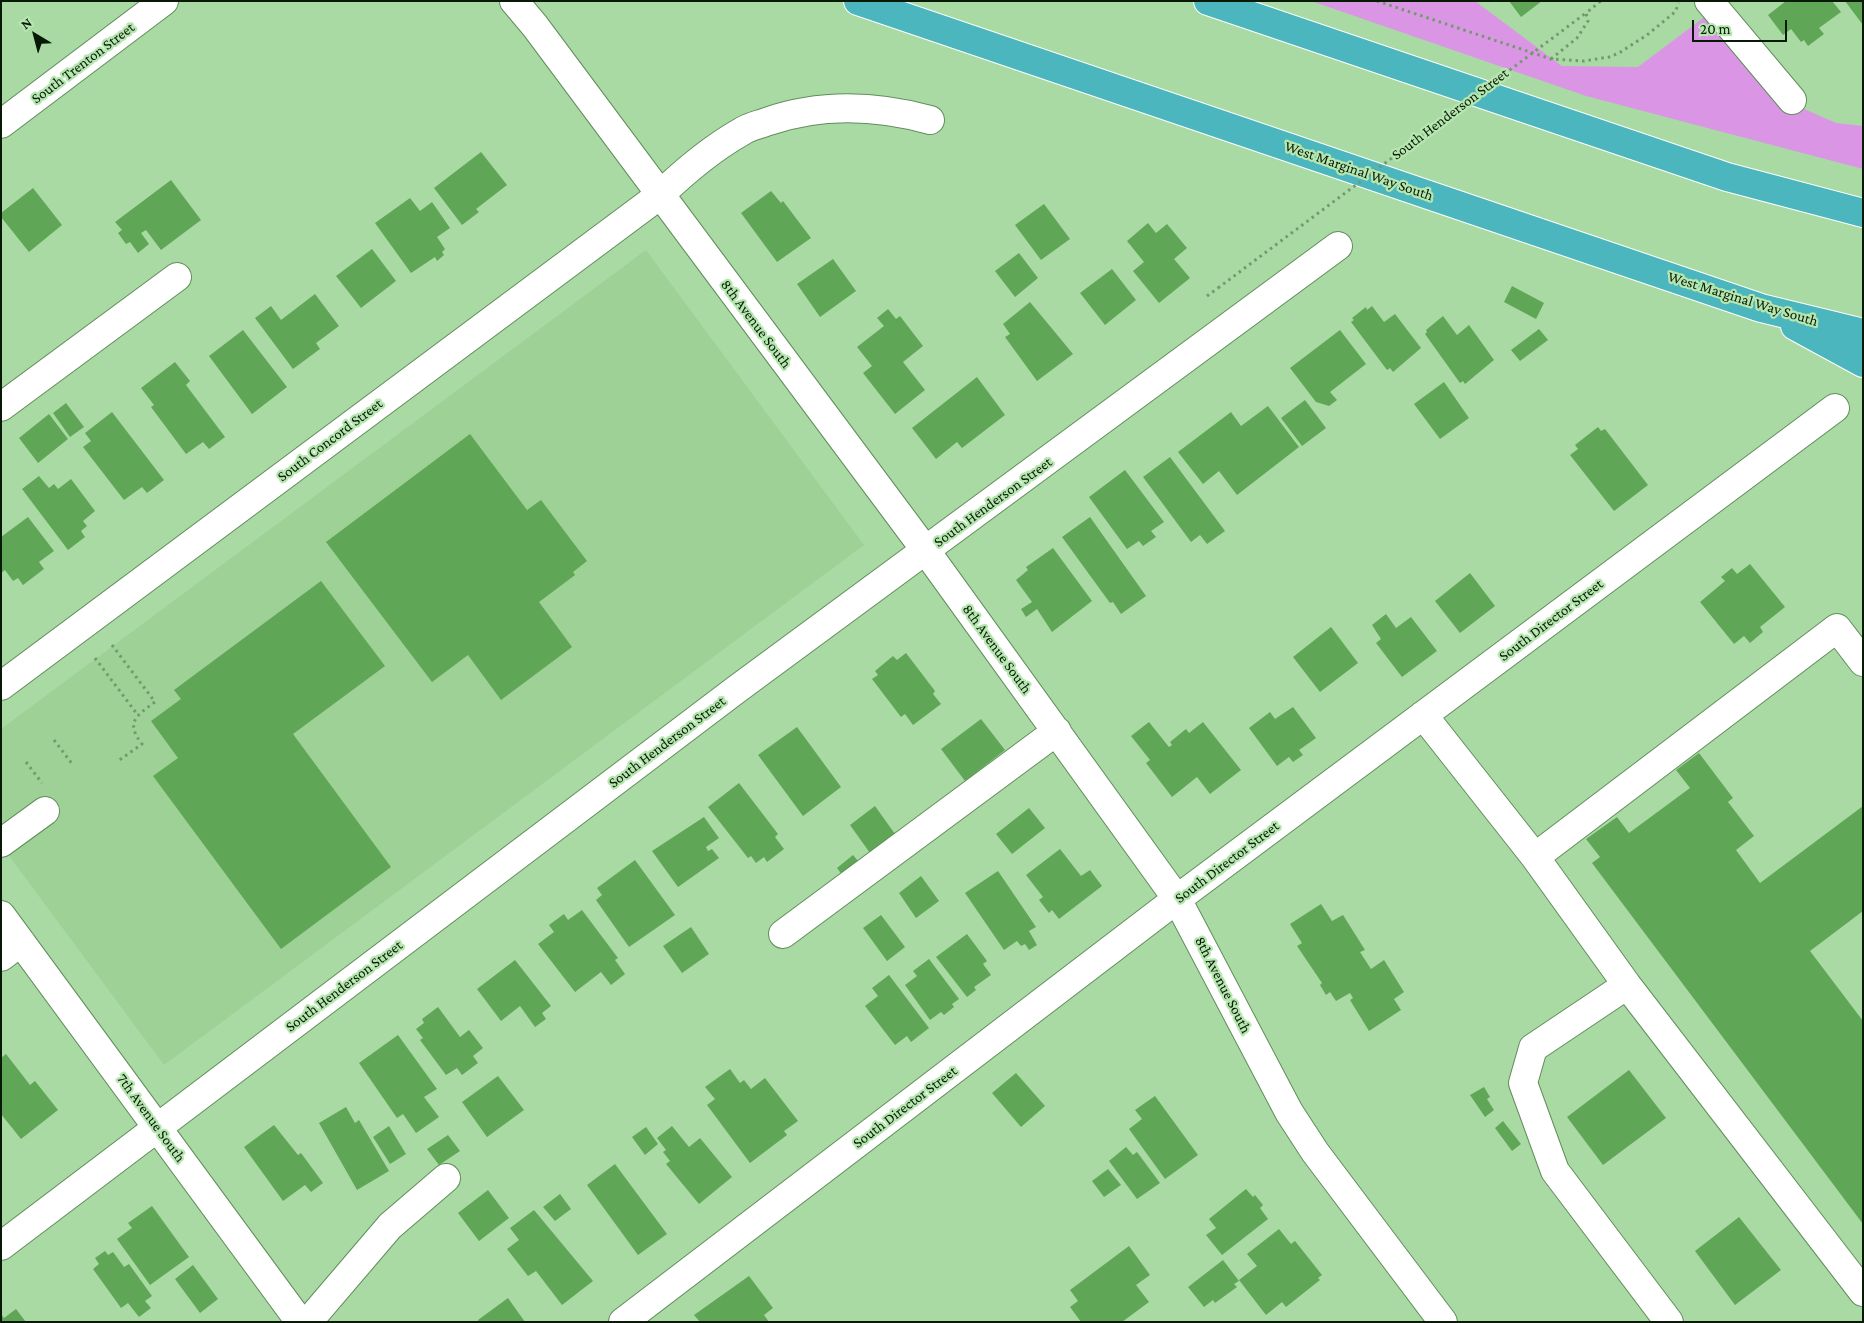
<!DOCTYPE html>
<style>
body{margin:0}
#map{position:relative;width:1864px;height:1323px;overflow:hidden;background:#aadaa4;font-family:"Crimson Pro",serif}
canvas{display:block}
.frame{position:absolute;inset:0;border:2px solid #081a06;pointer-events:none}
.north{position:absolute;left:10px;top:10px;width:50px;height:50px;-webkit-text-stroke:4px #b7e7b0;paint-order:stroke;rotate:323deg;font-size:14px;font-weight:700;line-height:20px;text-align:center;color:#081a06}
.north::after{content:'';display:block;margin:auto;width:18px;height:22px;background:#081a06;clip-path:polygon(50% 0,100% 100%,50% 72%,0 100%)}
.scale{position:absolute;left:1692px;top:20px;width:95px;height:22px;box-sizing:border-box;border:2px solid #081a06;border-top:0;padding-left:6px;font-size:15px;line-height:18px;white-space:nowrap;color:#081a06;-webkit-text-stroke:4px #b7e7b0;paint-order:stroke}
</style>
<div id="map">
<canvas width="1864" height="1323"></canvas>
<div class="frame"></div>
<div class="north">N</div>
<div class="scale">20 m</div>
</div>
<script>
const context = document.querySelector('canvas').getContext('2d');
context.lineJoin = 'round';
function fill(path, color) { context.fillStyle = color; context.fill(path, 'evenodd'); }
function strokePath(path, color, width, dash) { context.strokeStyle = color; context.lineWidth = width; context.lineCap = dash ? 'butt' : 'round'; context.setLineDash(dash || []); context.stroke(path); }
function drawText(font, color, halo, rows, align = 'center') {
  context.font = font + ' "Crimson Pro",serif'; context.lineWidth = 4.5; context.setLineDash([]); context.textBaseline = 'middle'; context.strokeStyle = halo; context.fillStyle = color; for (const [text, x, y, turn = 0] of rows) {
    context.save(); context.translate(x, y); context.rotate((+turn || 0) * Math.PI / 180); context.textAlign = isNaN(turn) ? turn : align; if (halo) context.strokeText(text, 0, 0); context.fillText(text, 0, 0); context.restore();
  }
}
fill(new Path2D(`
 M646 250 864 545 164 1065 1 845V729Z`), '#9dd195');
fill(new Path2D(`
 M1311 1H1475L1562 66 1638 67 1711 12 1802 108 1836 123 1863 126V169L1586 96Z`), '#da96e5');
fill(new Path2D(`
 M1509 1H1542L1521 17Z
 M1786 1H1832L1841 12 1819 28 1824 34 1808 46 1804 40 1801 42 1791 29 1783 35 1768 15Z
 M1845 1H1863V25Z
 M481 152 507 185 476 209 479 212 462 225 434 188Z
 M171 180 201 220 161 250 146 230 141 233 149 244 138 253 130 242 126 244 118 233 122 230 115 222Z
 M33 188 62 225 29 252 1 217V213Z
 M771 191 781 203 783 201 811 238 777 262 741 213Z
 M410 198 420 211 432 202 450 228 437 237 445 249 442 252 444 255 437 261 435 257 411 273 375 223Z
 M1044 204 1070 239 1041 260 1015 225Z
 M1148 223 1156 233 1167 224 1187 248 1174 259 1190 278 1159 303 1133 271 1144 262 1127 241Z
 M372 249 396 281 361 308 336 276Z
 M1019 253 1038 278 1015 297 995 271Z
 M833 259 856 291 820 317 797 284Z
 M1112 269 1136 300 1105 325 1080 293Z
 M1512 286 1544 303 1536 319 1504 302Z
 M315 294 339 326 316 343 320 349 293 369 255 318 271 306 281 320Z
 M1030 302 1073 354 1037 381 1005 337 1010 334 1003 324Z
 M1372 306 1384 322 1395 314 1421 348 1393 372 1390 368 1387 370 1351 322 1354 320 1352 318 1366 307 1367 310Z
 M888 309 896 319 900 316 923 346 903 362 925 390 895 414 863 373 872 366 857 347 884 326 877 318Z
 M1443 316 1457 335 1469 325 1494 360 1465 384 1463 381 1460 383 1425 334 1427 332 1426 330Z
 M1539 329 1548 340 1520 361 1511 350Z
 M243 330 287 387 252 414 209 356Z
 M1340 330 1366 364 1330 392 1337 400 1329 406 1316 402 1290 368Z
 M175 362 190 381 186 385 225 437 209 449 203 442 186 454 151 407 154 405 141 388Z
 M977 377 1005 415 962 448 957 442 936 459 912 428Z
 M1444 382 1469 418 1440 439 1414 404Z
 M1305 400 1326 428 1302 446 1281 418Z
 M66 403 84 427 70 437 53 413Z
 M1268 406 1299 447 1237 495 1219 471 1203 484 1178 452 1231 412 1241 426Z
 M112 412 164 480 147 493 142 487 124 500 83 447 91 441 85 433Z
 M49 414 68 439 38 463 19 438Z
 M1598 427 1601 431 1605 429 1648 485 1614 511 1570 455 1578 449 1575 445Z
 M470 434 527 510 541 500 587 561 573 572 575 575 539 602 572 647 501 700 468 655 432 682 326 542Z
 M1170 457 1225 531 1207 544 1200 535 1191 542 1143 477Z
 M1125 470 1164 522 1151 531 1156 537 1143 546 1139 541 1127 549 1089 497Z
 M39 476 49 488 54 484 58 489 71 479 95 511 83 521 87 526 81 531 85 537 68 550 22 489Z
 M28 517 54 551 39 562 44 569 23 585 18 578 13 581 5 570 1 573V537Z
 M1090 517 1146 596 1121 614 1113 602 1110 603 1062 537Z
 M1053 548 1092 601 1052 632 1037 609 1026 617 1021 609 1032 602 1016 580 1028 570 1026 567Z
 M1750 564 1785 607 1760 627 1763 632 1750 643 1744 636 1734 644 1700 602 1725 581 1721 577 1732 568 1737 574Z
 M1470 573 1495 606 1460 633 1435 601Z
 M321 581 385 666 293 734 391 867 281 949 153 776 178 758 151 721 181 699 174 690Z
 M1386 614 1396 628 1411 617 1437 651 1402 677 1376 643 1381 639 1372 625Z
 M1331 627 1358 663 1320 692 1293 657Z
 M906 653 935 691 933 694 941 704 913 725 905 714 901 717 872 679 878 675 875 671 893 656 897 660Z
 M1293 707 1316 738 1299 750 1303 755 1293 762 1289 757 1277 766 1249 728 1270 712 1275 719Z
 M981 719 1005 750 965 781 941 749Z
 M1149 722 1169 747 1172 745 1170 742 1186 729 1189 733 1203 722 1241 770 1210 794 1197 777 1172 797 1146 763 1150 760 1131 736Z
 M797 727 841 787 803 816 758 755Z
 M1699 753 1733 798 1728 802 1754 836 1736 850 1760 883 1863 806V911L1810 951 1863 1021V1224L1592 863 1600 857 1586 839 1617 817 1629 833 1690 788 1676 770Z
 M739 783 778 834 775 837 784 849 767 862 764 857 756 863 751 856 748 858 708 807Z
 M875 806 900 841 875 860 850 825Z
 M1029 808 1045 828 1012 854 996 834Z
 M704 817 719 838 706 847 708 851 712 849 719 858 678 887 652 851Z
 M1060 849 1081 876 1090 870 1102 886 1059 919 1052 910 1049 913 1039 900 1043 897 1026 875Z
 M853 855 863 867 846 880 837 868Z
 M635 860 675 915 629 947 596 900 602 895 597 888Z
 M998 871 1036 927 1029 931 1037 945 1029 950 1025 944 1021 946 1017 941 1004 950 965 893Z
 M921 876 939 901 916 918 899 893Z
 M1321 904 1332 921 1343 915 1365 950 1360 952 1371 969 1384 960 1404 992 1394 999 1401 1010 1369 1031 1350 1000 1353 998 1350 993 1336 1001 1330 992 1326 995 1320 985 1322 983 1297 946 1302 943 1290 924Z
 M582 910 618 958 615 960 625 974 611 985 601 972 575 992 538 944 554 932 549 925 564 914 568 920Z
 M881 915 905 947 887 961 863 928Z
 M691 927 709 954 682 973 663 946Z
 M967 934 987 961 983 964 991 975 974 987 976 990 967 997 936 957Z
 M929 959 959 999 952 1004 954 1007 944 1015 941 1012 930 1020 905 985 917 976 913 971Z
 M515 960 551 1006 542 1013 546 1019 535 1027 520 1006 501 1021 477 989Z
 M889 975 929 1028 911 1042 907 1036 895 1045 865 1006 878 996 872 988Z
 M438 1007 460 1037 469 1030 483 1048 473 1056 478 1063 462 1075 457 1068 446 1075 420 1040 423 1038 416 1029 424 1023 422 1019Z
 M398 1035 437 1089 424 1097 439 1117 416 1133 403 1114 397 1118 359 1063Z
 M6 1054 30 1085 35 1081 58 1110 21 1139 1 1114V1058Z
 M730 1069 740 1083 744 1080 751 1089 765 1078 798 1121 784 1131 787 1135 750 1163 707 1105 715 1099 705 1087Z
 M1629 1070 1666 1118 1603 1165 1567 1117Z
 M1016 1073 1045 1106 1021 1127 992 1093Z
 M498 1076 524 1110 487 1137 462 1102Z
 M1484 1087 1490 1097 1487 1099 1494 1110 1485 1117 1470 1095Z
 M1155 1096 1198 1155 1165 1179 1129 1129 1142 1119 1135 1110Z
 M346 1107 355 1123 359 1120 389 1171 357 1190 319 1123Z
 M1503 1121 1521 1144 1512 1151 1495 1128Z
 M274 1125 298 1155 301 1153 323 1183 311 1192 305 1185 283 1201 244 1147Z
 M389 1126 406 1154 390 1164 373 1137Z
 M672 1126 689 1147 700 1138 732 1177 699 1204 666 1164 670 1161 663 1152 666 1150 657 1138Z
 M646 1127 658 1144 645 1155 632 1137Z
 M448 1135 460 1151 439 1165 427 1149Z
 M1126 1147 1133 1155 1137 1152 1160 1183 1137 1199 1109 1161Z
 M615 1164 667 1234 638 1255 587 1185Z
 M1108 1169 1121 1185 1104 1197 1092 1181Z
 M1246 1189 1253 1197 1255 1195 1263 1205 1260 1208 1268 1219 1222 1255 1206 1235 1216 1228 1209 1219Z
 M488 1190 509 1218 479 1241 458 1213Z
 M560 1194 571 1209 555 1221 543 1207Z
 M152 1206 189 1257 150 1285 117 1239 132 1228 128 1223Z
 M534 1210 593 1281 562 1305 536 1271 528 1276 507 1249 519 1240 510 1228Z
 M1739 1217 1781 1270 1735 1305 1695 1251Z
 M1279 1229 1291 1244 1295 1241 1322 1275 1318 1278 1320 1280 1286 1307 1282 1302 1266 1315 1239 1280 1257 1266 1247 1254Z
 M1129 1246 1150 1275 1136 1285 1149 1302 1122 1322H1081L1070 1307 1078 1301 1070 1290Z
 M105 1251 108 1255 113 1252 124 1267 129 1264 152 1296 145 1301 151 1308 139 1317 128 1303 121 1308 93 1269 99 1264 95 1258Z
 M1223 1260 1239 1281 1234 1284 1237 1287 1215 1303 1213 1300 1204 1307 1188 1287Z
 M193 1265 218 1299 200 1313 175 1279Z
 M749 1276 773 1308 764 1315 769 1322H700L694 1315Z
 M508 1298 525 1322H479L478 1320Z
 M16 1309 26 1322H1V1314L4 1318Z`), '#5fa656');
const minor = new Path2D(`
 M514 1 535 26 926 551 1177 899 1289 1112 1315 1152 1443 1322
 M1709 1 1792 100
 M1 124 164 1
 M1 407 177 277
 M1 686 660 195C685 171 711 149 741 132 748 127 758 125 766 122 820 103 875 105 930 120
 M1423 715 1535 857 1627 985 1863 1292
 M1 843 45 811
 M1535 857 1837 628 1863 662
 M1 915 300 1322
 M783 934 1057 731
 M1 957 21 942
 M1627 985 1533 1048 1523 1083 1555 1171 1669 1322
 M1 1246 737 689 1338 246
 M308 1322 390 1226 446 1178
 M623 1322 1177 899 1835 408`);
const highway = new Path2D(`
 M858 1 1761 308 1863 333
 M1208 1 1727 177 1863 213
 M1795 326 1863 363`);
strokePath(minor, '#618d5b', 30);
strokePath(highway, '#fff', 30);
strokePath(new Path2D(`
 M1377 1 1551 59 1584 61 1609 57 1619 53 1647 35 1675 12 1679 3
 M1551 59 1577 38 1588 21 1586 13 1601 1
 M1207 296 1218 288
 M112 645 155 702C136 716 125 722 142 744L118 761
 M95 658 137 714
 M54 740 73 765
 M26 762 42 783`), '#73996e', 3, [2.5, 4]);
strokePath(minor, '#fff', 28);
strokePath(highway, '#4bb6be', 28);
strokePath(new Path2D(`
 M1218 288 1586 13`), '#73996e', 3, [2.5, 4]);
drawText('15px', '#081a06', '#b7e7b0', [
 ["South Trenton Street",83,63,-37],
 ["South Henderson Street",1450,114,-37],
 ["West Marginal Way South",1359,171,19],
 ["West Marginal Way South",1743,299,17],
 ["8th Avenue South",756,324,53],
 ["South Concord Street",330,440,-37],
 ["South Henderson Street",993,502,-36],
 ["South Director Street",1551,620,-37],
 ["8th Avenue South",997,649,54],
 ["South Henderson Street",667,742,-37],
 ["South Director Street",1227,862,-37],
 ["8th Avenue South",1223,985,63],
 ["South Henderson Street",344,986,-37],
 ["South Director Street",905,1107,-37],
 ["7th Avenue South",151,1118,54]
]);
</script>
